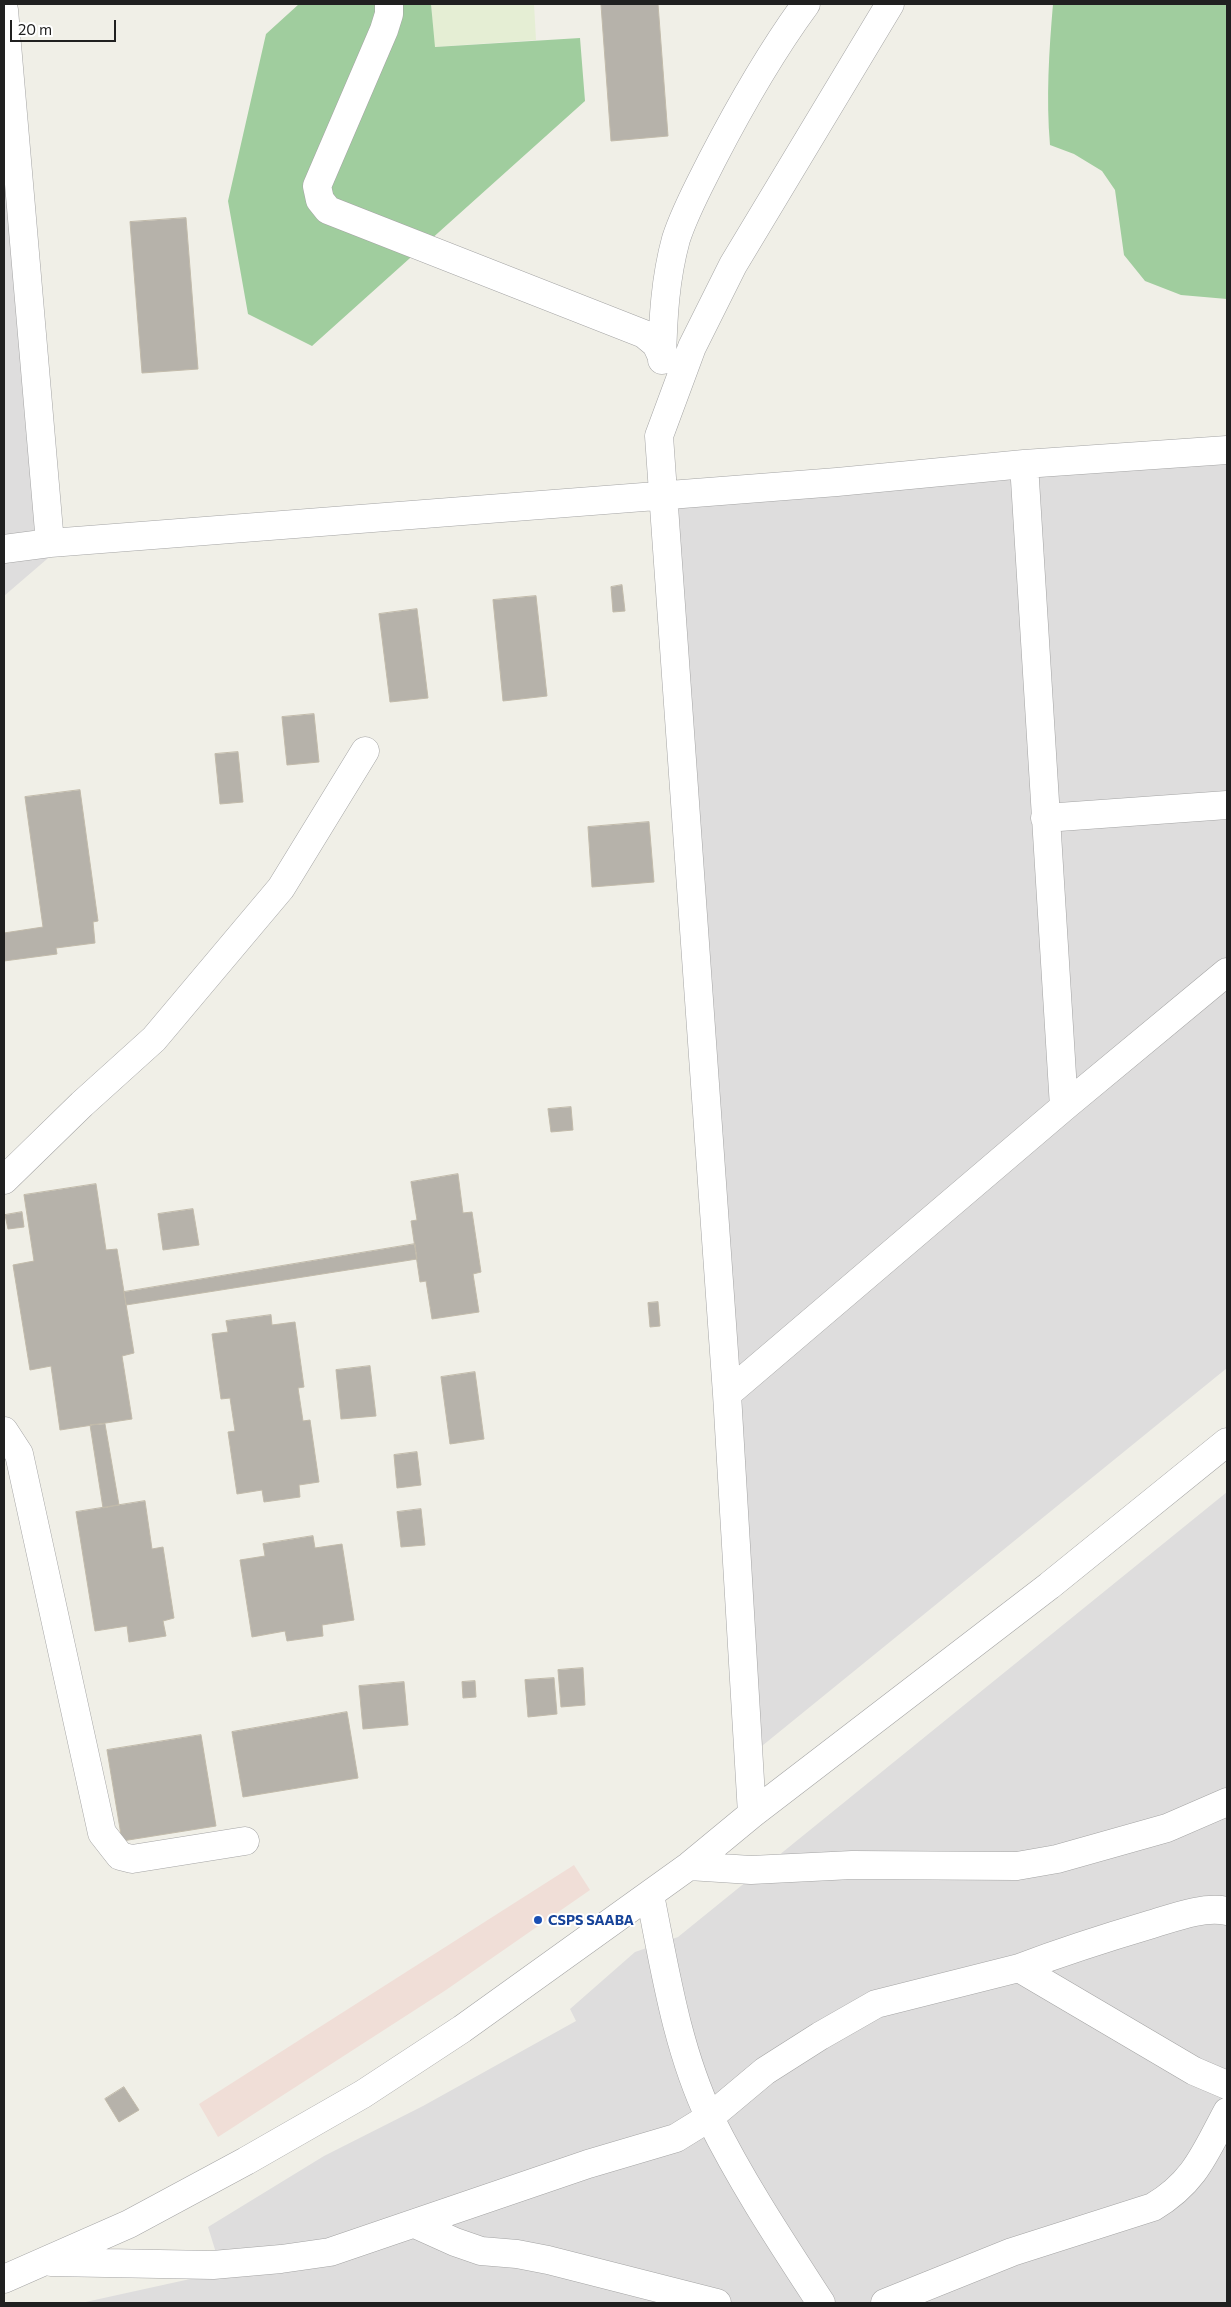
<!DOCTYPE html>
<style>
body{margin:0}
#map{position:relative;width:1231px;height:2307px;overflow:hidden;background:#f0efe7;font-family:Commissioner,sans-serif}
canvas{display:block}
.frame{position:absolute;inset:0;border:5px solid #202020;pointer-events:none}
.scale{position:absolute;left:10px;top:20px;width:106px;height:22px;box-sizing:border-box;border:2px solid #202020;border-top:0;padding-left:6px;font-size:15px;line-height:18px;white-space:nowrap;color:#202020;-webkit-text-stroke:4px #fff;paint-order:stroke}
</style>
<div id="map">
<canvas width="1231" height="2307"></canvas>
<div class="frame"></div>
<div class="scale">20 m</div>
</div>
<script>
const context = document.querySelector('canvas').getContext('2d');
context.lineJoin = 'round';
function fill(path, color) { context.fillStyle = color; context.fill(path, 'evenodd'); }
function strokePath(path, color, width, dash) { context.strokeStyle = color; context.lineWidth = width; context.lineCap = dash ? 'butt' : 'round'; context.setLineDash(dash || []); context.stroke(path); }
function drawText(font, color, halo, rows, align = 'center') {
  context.font = font + ' Commissioner,sans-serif'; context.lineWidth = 4; context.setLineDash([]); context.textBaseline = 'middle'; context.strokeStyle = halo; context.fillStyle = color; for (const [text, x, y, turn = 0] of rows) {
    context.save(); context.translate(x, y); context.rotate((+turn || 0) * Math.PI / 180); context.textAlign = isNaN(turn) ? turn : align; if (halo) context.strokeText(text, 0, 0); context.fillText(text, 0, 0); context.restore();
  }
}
fill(new Path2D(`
 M4 4 54 553 4 596Z
 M1227 457V1368L741 1763 664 503Z
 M1227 1492V2303H81L222 2272 208 2227 324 2156 423 2106 576 2021 570 2009 635 1952 678 1937Z`), '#dedddd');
fill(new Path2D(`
 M574 1865 590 1890 446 1990 218 2137 199 2104Z`), '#f0ded7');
fill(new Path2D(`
 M431 4H534L536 40 434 47Z`), '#e5eed4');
fill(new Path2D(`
 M299 4H431L435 47 580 38 585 101 312 346 248 314 228 201 266 34Z
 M1053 4H1227V299L1181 295 1145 281 1124 255 1115 190 1102 171 1074 154 1050 145C1046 98 1049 51 1053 4Z`), '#a0cd9e');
const building = new Path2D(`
 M658 4 668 136 611 141 601 5Z
 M186 218 198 369 142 373 130 222Z
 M622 585 625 611 613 612 611 587Z
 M536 596 547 696 503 701 493 600Z
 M417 609 428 698 390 702 379 614Z
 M314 714 319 762 287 765 282 717Z
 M238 752 243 802 220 804 215 754Z
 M80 790 98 921 93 922 95 943 56 948 57 954 4 961V933L43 927 25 797Z
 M649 822 654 882 592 887 588 827Z
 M571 1107 573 1130 551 1132 548 1109Z
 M458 1174 463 1213 472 1212 481 1272 473 1274 479 1312 432 1319 426 1281 420 1282 411 1221 417 1220 411 1182Z
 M96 1184 106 1250 117 1249 134 1353 122 1356 132 1419 60 1430 51 1366 30 1370 13 1265 34 1261 24 1195Z
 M193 1209 199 1245 163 1250 158 1214Z
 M22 1212 24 1227 8 1229 5 1215Z
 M415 1244 417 1259 126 1305 124 1292Z
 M658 1302 660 1326 650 1327 648 1303Z
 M271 1315 272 1325 295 1322 304 1387 298 1388 303 1421 310 1420 319 1482 299 1485 300 1497 264 1502 262 1490 237 1494 228 1432 235 1431 230 1398 221 1399 212 1334 228 1332 226 1321Z
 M370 1366 376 1416 341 1419 336 1370Z
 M475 1372 484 1439 450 1444 441 1377Z
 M105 1424 119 1505 103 1508 90 1425Z
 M417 1452 421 1485 397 1488 394 1455Z
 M145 1501 152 1549 163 1547 174 1618 163 1621 166 1636 129 1642 127 1626 95 1631 76 1512Z
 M421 1509 425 1545 401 1547 397 1512Z
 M313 1536 315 1548 342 1544 354 1620 322 1625 323 1636 287 1641 285 1631 252 1637 240 1560 265 1556 263 1544Z
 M583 1668 585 1705 561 1707 558 1670Z
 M554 1678 557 1714 528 1717 525 1680Z
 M475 1681 476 1697 463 1698 462 1682Z
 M404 1682 408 1725 363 1729 359 1686Z
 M347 1712 358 1778 243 1797 232 1732Z
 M201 1735 216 1826 122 1841 107 1750Z
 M124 2087 139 2110 119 2122 105 2099Z`);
fill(building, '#b6b2aa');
strokePath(building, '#c1baaa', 1);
const minor = new Path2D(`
 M389 4V14L384 30 317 186 320 200 328 210 644 334 656 344 662 357
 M4 10 50 543
 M662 360C663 319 665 279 676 239 685 211 699 186 712 160 740 106 770 53 806 4
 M1024 464 1064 1107
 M4 549 50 543 837 482 1024 464 1227 450
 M1045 818 1227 805
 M4 1180 82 1104 154 1039 281 888 365 751
 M727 1394 1064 1107 1227 972
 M4 1431 19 1454 102 1833 120 1856 132 1859 245 1841
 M752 1814 727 1394 659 436 692 347 733 265 890 4
 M689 1866 751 1870 852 1865 1017 1866 1057 1859 1167 1828 1227 1802
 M650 1895C665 1970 677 2049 710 2118 742 2183 782 2243 821 2303
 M1019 1968C1062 1952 1105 1938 1149 1925 1173 1918 1202 1906 1227 1911
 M415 2224 455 2242 481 2251 517 2254 548 2260 717 2303
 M51 2262 213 2265 281 2259 330 2252 588 2164 676 2138 710 2117 765 2071 820 2036 876 2004 1019 1968 1194 2071 1227 2085
 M4 2279 129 2224 246 2161 363 2094 462 2029 689 1866 752 1814 1049 1586 1227 1442
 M885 2303 1012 2252 1153 2207C1195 2182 1205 2153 1227 2112`);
strokePath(minor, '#a4a4a4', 29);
strokePath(minor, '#fff', 28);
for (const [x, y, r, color] of [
 [538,1920,5,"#1a4fb4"]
]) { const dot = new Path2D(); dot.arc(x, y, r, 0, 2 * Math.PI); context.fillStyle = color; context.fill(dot); strokePath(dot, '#fff', 2); }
drawText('bold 14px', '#164399', '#fff', [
 ["CSPS SAABA",548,1920]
], 'left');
</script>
